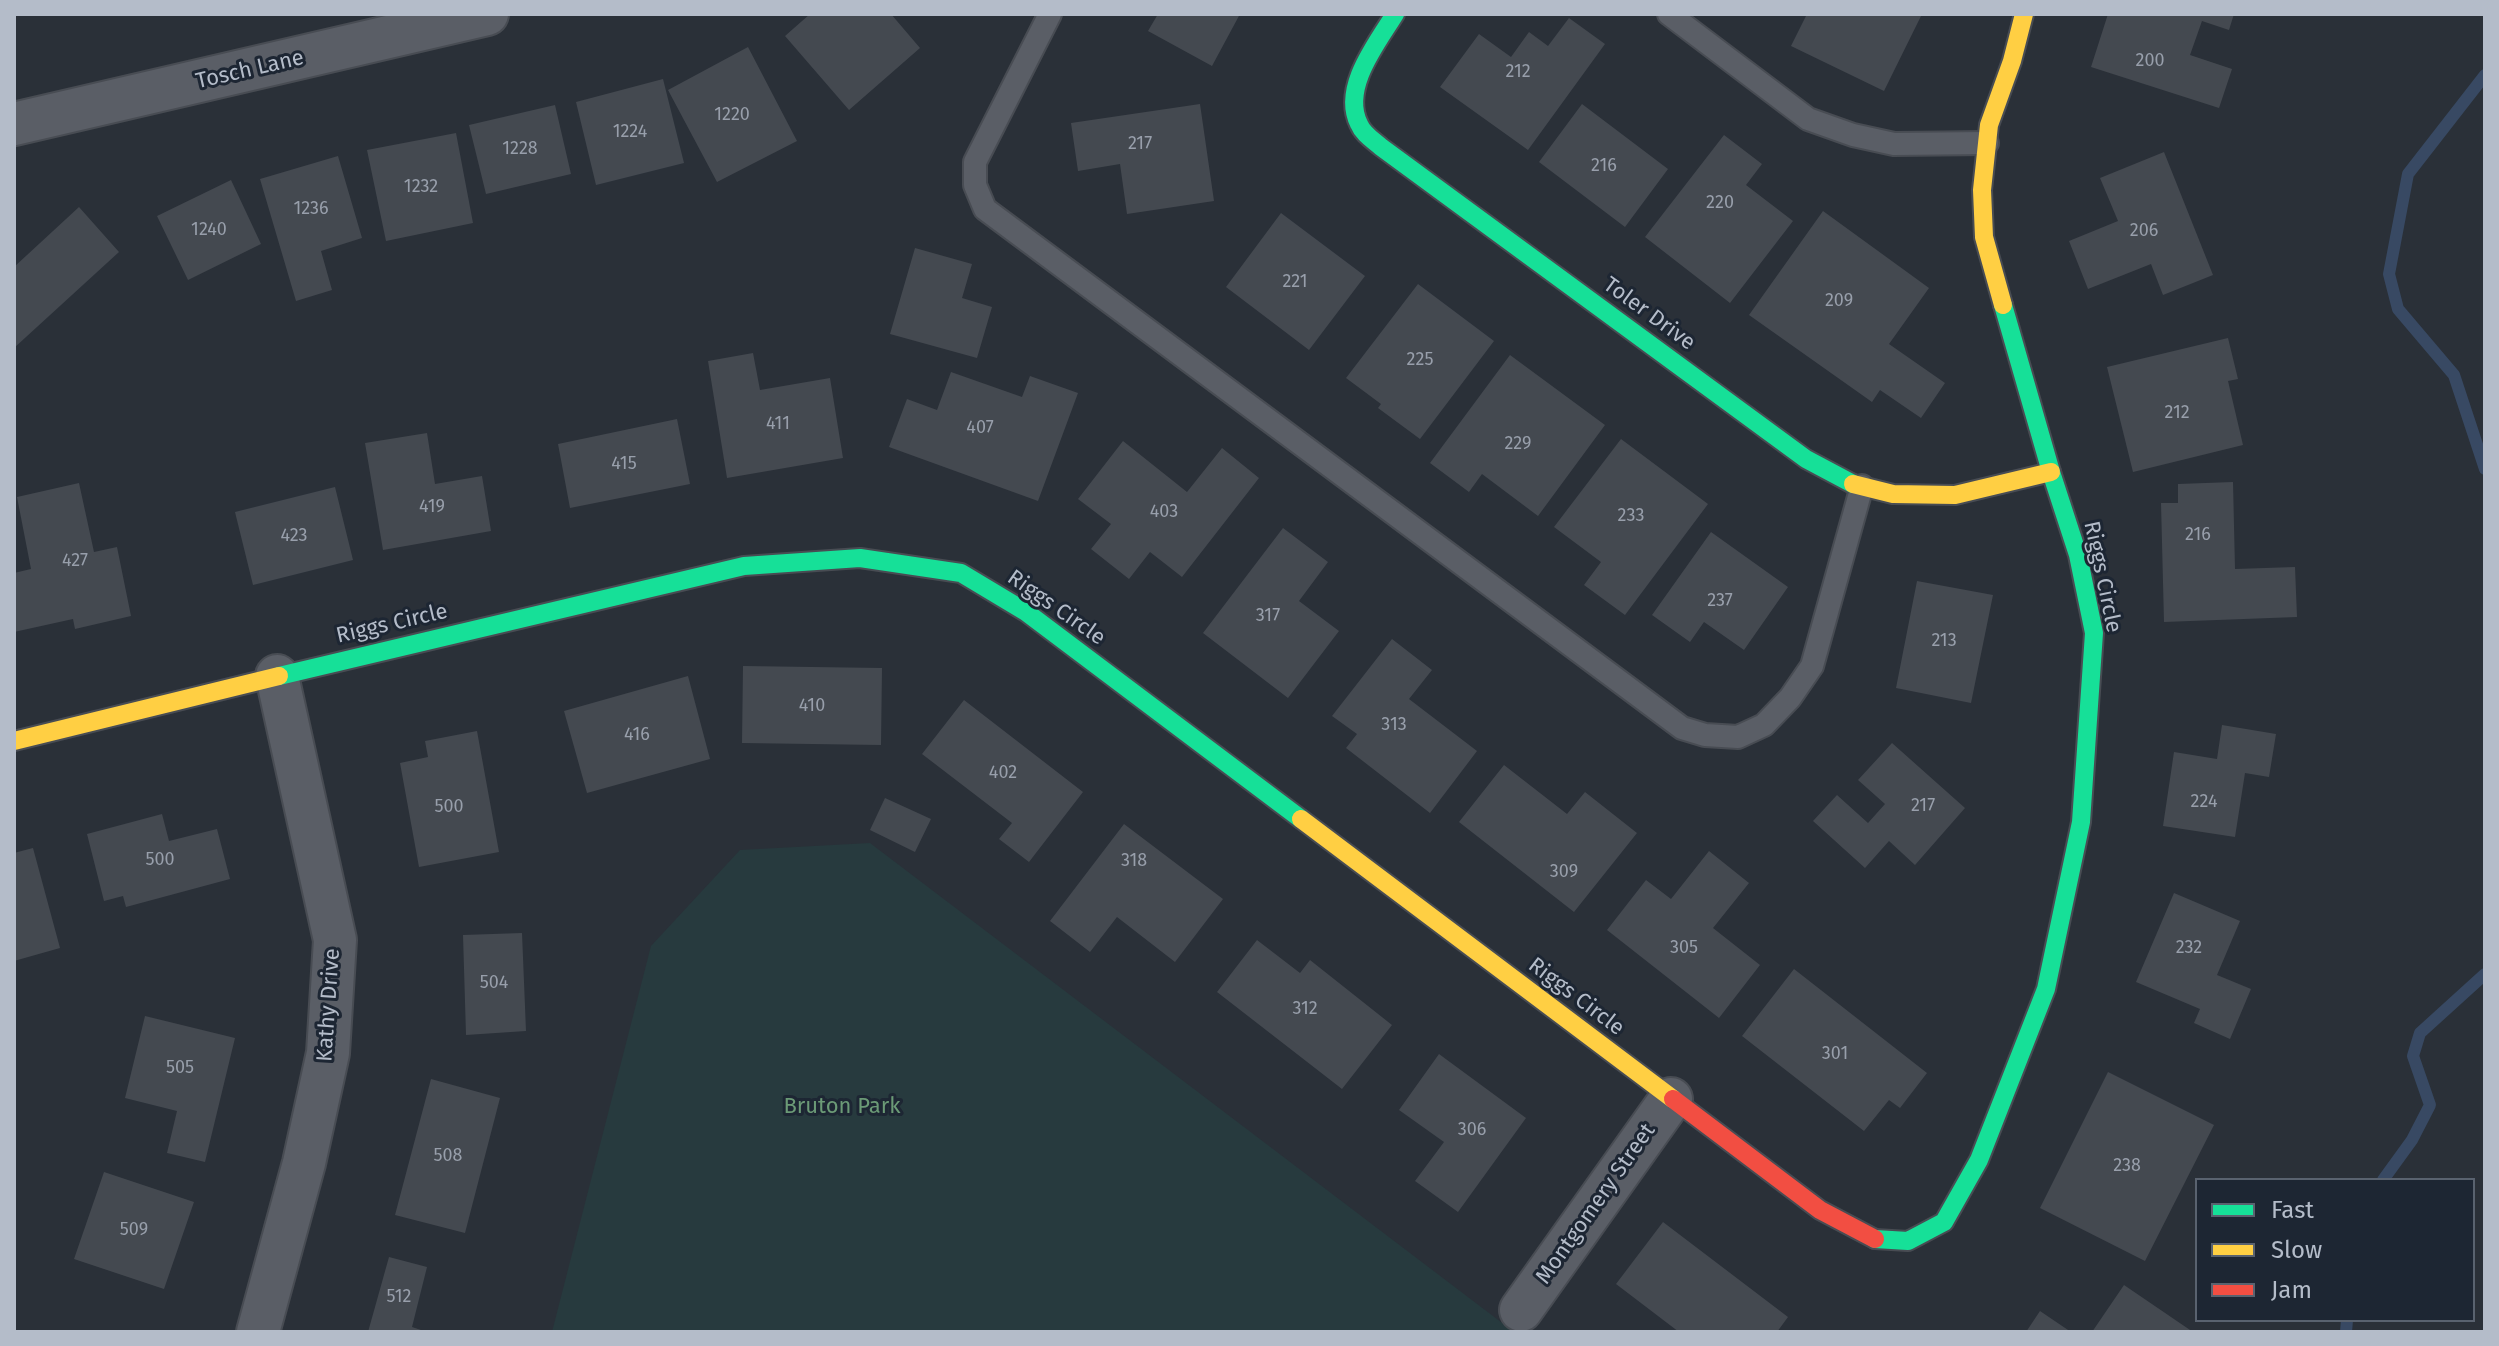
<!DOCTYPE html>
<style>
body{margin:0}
#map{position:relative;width:2499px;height:1346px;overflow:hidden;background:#2a3038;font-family:"Fira Sans",sans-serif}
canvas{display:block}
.frame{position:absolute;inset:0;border:16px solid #b4bcc9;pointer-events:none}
.legend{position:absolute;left:2195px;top:1178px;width:280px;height:144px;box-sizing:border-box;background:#1d2633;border:2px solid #59626f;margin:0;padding:10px 14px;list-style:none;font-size:24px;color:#b4bcc9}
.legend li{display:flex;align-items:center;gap:16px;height:40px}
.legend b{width:40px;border:2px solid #59626f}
</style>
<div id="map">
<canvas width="2499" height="1346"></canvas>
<div class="frame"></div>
<ul class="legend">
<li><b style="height:10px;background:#16e098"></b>Fast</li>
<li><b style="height:10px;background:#ffcf43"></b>Slow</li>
<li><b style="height:10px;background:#f24e42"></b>Jam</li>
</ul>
</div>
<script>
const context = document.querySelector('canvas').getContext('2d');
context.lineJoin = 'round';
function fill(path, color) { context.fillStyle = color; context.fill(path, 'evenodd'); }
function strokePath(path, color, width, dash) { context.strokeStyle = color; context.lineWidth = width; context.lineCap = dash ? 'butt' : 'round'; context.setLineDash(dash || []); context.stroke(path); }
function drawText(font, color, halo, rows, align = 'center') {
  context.font = font + ' "Fira Sans",sans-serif'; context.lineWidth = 6; context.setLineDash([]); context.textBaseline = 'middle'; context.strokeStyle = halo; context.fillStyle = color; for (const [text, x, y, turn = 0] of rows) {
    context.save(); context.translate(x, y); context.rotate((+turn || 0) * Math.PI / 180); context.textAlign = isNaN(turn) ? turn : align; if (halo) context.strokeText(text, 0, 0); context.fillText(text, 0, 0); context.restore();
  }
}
fill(new Path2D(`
 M870 843 1514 1332H552L651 946 740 850Z`), '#273a3e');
strokePath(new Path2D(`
 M2485 75 2408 174 2389 274 2398 309 2454 375 2485 469
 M2383 1180 2412 1140 2430 1105 2413 1056 2420 1033 2485 974
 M2346 1332 2347 1320`), '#384963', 12);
fill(new Path2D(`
 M810 14H891L920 48 849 110 785 36Z
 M1158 14H1240L1212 66 1148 31Z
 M1807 14H1922L1884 91 1791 46Z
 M2108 14H2234L2229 30 2202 21 2190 55 2232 69 2219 108 2091 67Z
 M1569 18 1605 44 1528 150 1440 87 1479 34 1511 57 1529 32 1548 46Z
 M748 47 797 141 717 182 668 90Z
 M663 79 684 163 596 185 576 102Z
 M1200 104 1214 201 1127 214 1120 164 1078 171 1071 123Z
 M1582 104 1668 169 1625 227 1539 162Z
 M555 105 571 174 486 194 469 125Z
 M456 133 473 223 386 241 367 150Z
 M1724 135 1762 164 1746 185 1793 221 1730 303 1645 237Z
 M2164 152 2213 275 2163 295 2151 264 2088 289 2069 241 2118 221 2100 178Z
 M338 156 362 238 321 251 332 290 296 301 260 179Z
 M231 180 261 244 188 280 157 216Z
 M79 207 119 252 14 348V267Z
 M1823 211 1929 288 1889 344 1945 383 1921 418 1880 390 1872 402 1749 315Z
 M1281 213 1365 276 1309 350 1226 287Z
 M915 248 972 264 962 298 992 307 977 358 890 334Z
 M1418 284 1494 341 1420 439 1378 408 1381 404 1346 378Z
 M2228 338 2238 379 2228 381 2243 445 2133 472 2107 367Z
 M753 353 760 390 830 378 843 458 727 478 708 361Z
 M1510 355 1605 425 1538 516 1482 474 1469 492 1430 463Z
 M951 372 1022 397 1030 376 1078 393 1038 501 889 447 907 399 937 410Z
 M677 419 690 484 570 508 558 444Z
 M427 433 435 484 482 476 491 531 383 550 365 443Z
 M1621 439 1708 504 1625 615 1584 585 1601 562 1554 527Z
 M1123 441 1187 492 1222 448 1259 478 1182 577 1150 552 1129 579 1091 549 1111 524 1078 499Z
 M2233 482 2235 569 2295 567 2297 617 2164 622 2161 503H2178V484Z
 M79 483 94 552 117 547 131 616 75 629 73 619 14 632V573L31 569 17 497Z
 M335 487 353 560 253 585 235 512Z
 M1283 528 1328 562 1299 601 1339 631 1288 698 1203 633Z
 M1711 532 1788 587 1744 650 1704 622 1690 642 1652 615Z
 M1917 581 1993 595 1971 703 1896 688Z
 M1392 639 1432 670 1409 699 1477 751 1430 813 1346 748 1357 734 1332 716Z
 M743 666 882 668 881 745 742 743Z
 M688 676 710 759 587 793 564 711Z
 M964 700 1083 792 1029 862 999 839 1012 823 922 754Z
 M2222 725 2276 734 2269 777 2245 773 2235 837 2163 826 2174 752 2217 759Z
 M477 731 499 852 419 867 400 763 428 757 425 741Z
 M1892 743 1965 808 1915 865 1889 841 1865 868 1813 821 1837 795 1868 823 1885 804 1858 780Z
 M1504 765 1567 814 1585 792 1637 833 1574 912 1459 822Z
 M885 798 931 819 915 852 870 830Z
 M162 814 169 841 217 829 230 879 126 907 123 896 104 901 87 834Z
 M1124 824 1223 899 1175 962 1117 917 1090 952 1050 921Z
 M33 848 60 948 14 961V853Z
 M1709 851 1749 883 1713 928 1760 965 1719 1018 1607 930 1646 880 1671 899Z
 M2174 893 2240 921 2217 975 2251 989 2230 1039 2194 1023 2200 1009 2136 982Z
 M522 933 526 1031 466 1035 463 935Z
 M1257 940 1300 973 1310 960 1392 1025 1342 1089 1217 992Z
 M1794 969 1927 1073 1900 1108 1889 1100 1864 1131 1742 1036Z
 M145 1016 235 1038 205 1162 167 1153 177 1111 125 1098Z
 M1439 1054 1526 1118 1458 1212 1415 1181 1444 1142 1399 1110Z
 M2108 1072 2214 1125 2145 1261 2040 1208Z
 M431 1079 500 1098 465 1233 395 1215Z
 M104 1172 194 1202 164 1289 74 1259Z
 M1663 1222 1788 1317 1777 1332H1679L1616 1284Z
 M389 1257 427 1267 412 1327 427 1332H368Z
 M2124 1285 2193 1332H2092Z
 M2040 1311 2071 1332H2026Z`), '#444950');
const lane = new Path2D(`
 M1050 14 975 162V185L985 209 1682 728 1705 735 1738 737 1764 725 1790 698 1812 666 1862 486
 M1669 14 1808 119 1853 135 1894 144 1987 143`);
const street = new Path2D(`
 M14 124 487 14
 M1521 1310 1671 1099
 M258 1332 304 1163 328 1053 335 940 277 676`);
const fast = new Path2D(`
 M1395 14C1377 43 1341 88 1359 124 1363 134 1373 140 1381 147L1806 459 1853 484
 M279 676 744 566 860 558 961 573 1026 612 1301 819
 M1875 1239 1908 1241 1944 1222 1979 1160 2046 989 2081 822 2094 633 2078 555 2051 472 2003 305`);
const slow = new Path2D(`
 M2003 305 1984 237 1982 190 1989 125 2012 61 2024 14
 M1853 484 1893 494 1955 495 2051 472
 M14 741 279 676
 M1301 819 1673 1099`);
const jam = new Path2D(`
 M1673 1099 1820 1210 1875 1239`);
strokePath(lane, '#484c53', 26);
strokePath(street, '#484c53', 46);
strokePath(fast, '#484c53', 22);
strokePath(slow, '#484c53', 22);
strokePath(jam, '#484c53', 22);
strokePath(lane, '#5a5e66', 22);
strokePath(street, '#5a5e66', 42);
strokePath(fast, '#16e098', 18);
strokePath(slow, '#ffcf43', 18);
strokePath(jam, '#f24e42', 18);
drawText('18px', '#989fab', null, [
 ["200",2150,61],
 ["212",1518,72],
 ["1220",732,115],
 ["1224",630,132],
 ["217",1140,144],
 ["1228",520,149],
 ["216",1604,166],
 ["1232",421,187],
 ["220",1720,203],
 ["1236",311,209],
 ["1240",209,230],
 ["206",2144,231],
 ["221",1295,282],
 ["209",1839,301],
 ["225",1420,360],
 ["212",2177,413],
 ["411",778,424],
 ["407",980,428],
 ["229",1518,444],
 ["415",624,464],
 ["419",432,507],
 ["403",1164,512],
 ["233",1631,516],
 ["216",2198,535],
 ["423",294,536],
 ["427",75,561],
 ["237",1720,601],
 ["317",1268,616],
 ["213",1944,641],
 ["410",812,706],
 ["313",1394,725],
 ["416",637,735],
 ["402",1003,773],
 ["224",2204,802],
 ["217",1923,806],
 ["500",449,807],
 ["500",160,860],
 ["318",1134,861],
 ["309",1564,872],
 ["305",1684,948],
 ["232",2189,948],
 ["504",494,983],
 ["312",1305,1009],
 ["301",1835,1054],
 ["505",180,1068],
 ["306",1472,1130],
 ["508",448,1156],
 ["238",2127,1166],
 ["509",134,1230],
 ["512",399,1297]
]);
drawText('22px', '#b4bcc9', '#1d2633', [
 ["Tosch Lane",250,70,-13],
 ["Toler Drive",1649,314,36],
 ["Riggs Circle",2102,577,78],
 ["Riggs Circle",1056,608,35],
 ["Riggs Circle",392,624,-13],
 ["Riggs Circle",1576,997,37],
 ["Kathy Drive",329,1005,-86],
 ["Montgomery Street",1596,1204,-55]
]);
drawText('22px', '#6b9a76', '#1d2633', [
 ["Bruton Park",842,1107]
]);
</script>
